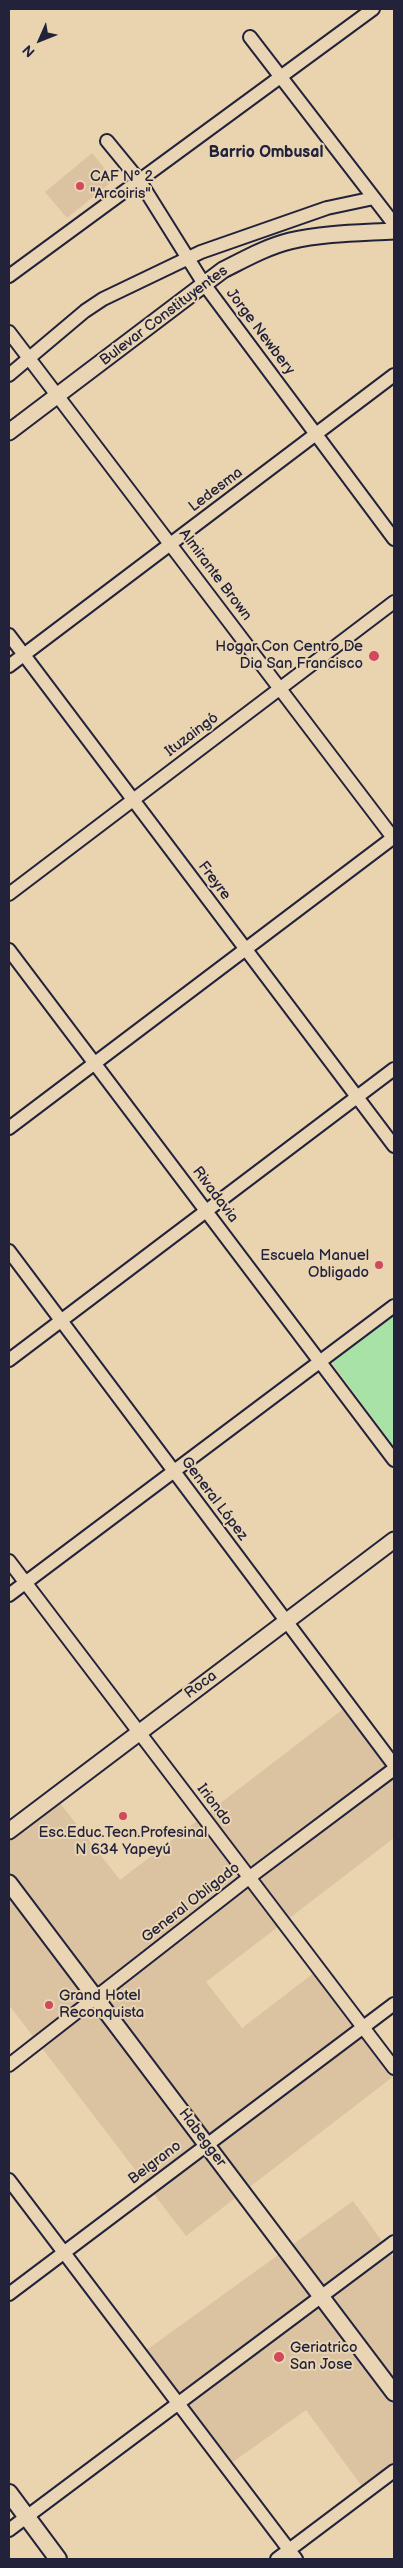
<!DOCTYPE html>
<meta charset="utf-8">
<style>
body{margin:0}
#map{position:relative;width:403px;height:2568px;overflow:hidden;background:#ead3af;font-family:"Balsamiq Sans",sans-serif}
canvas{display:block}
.frame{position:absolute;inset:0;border:10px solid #22223b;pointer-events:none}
.north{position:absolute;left:15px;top:15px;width:50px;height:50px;-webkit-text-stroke:4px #e9d5b3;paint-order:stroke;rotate:226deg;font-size:14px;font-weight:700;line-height:20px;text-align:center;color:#22223b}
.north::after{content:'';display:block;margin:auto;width:18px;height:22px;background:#22223b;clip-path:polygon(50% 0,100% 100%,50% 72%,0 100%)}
</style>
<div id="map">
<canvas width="403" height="2568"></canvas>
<div class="frame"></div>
<div class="north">N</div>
</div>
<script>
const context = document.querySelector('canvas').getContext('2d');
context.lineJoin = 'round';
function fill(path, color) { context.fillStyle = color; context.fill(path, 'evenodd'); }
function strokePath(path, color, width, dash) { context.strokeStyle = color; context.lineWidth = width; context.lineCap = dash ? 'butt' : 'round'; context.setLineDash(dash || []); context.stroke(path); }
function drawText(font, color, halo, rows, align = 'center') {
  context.font = font + ' "Balsamiq Sans",sans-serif'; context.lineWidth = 4; context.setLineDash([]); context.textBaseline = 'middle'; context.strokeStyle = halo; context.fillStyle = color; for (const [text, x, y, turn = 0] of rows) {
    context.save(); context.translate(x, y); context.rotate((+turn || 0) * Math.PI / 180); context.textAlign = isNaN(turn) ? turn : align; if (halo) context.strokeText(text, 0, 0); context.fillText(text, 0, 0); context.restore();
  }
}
fill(new Path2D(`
 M92 153 114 180 67 218 45 192Z
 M351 1703 394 1759V1838L206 1982 242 2028 319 1969 394 2068V2076L186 2236 9 2005V1834L56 1798 120 1880Z
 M353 2201 394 2258V2472L366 2492 306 2410 223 2469 141 2354Z`), '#dbc3a2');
fill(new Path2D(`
 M394 1315V1447L332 1363Z`), '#a9e2a6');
const minor = new Path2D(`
 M250 37 394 224
 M107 141 139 180 204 284 394 539
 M9 276 373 9
 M9 332 394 839
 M9 375 85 311 103 299 201 252 327 208 374 198
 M9 635 394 1146
 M9 666 394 375
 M9 894 394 602
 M9 950 394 1460
 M9 1128 394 837
 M9 1251 394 1765
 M9 1360 394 1069
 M9 1561 394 2068
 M9 1595 394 1306
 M9 2065 250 1877 394 1769
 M9 2180 296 2559
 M9 2294 394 2004
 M9 2530 394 2242
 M277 2559 394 2471`);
const tertiary = new Path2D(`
 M9 432 223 270C245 259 266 247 290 241 324 233 360 233 394 231
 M9 1831 394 1540
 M9 1883 394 2393`);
const secondary = new Path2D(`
 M9 2493 58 2559`);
strokePath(minor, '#22223b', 16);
strokePath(tertiary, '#22223b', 19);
strokePath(secondary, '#22223b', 20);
strokePath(minor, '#e9d5b3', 12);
strokePath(tertiary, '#e9d5b3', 15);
strokePath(secondary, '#e9d5b3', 16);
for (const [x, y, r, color] of [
 [80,186,5,"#d1495b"],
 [374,656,6,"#d1495b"],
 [379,1265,5,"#d1495b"],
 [123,1816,5,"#d1495b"],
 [49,2005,5,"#d1495b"],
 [279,2357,6,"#d1495b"]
]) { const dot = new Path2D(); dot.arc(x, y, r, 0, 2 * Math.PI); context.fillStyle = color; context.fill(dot); strokePath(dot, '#e9d5b3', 2); }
drawText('15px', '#22223b', '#e9d5b3', [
 ["CAF Nº 2",90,177],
 ["\"Arcoiris\"",90,194],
 ["Hogar Con Centro De",363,647,"right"],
 ["Dia San Francisco",363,664,"right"],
 ["Escuela Manuel",369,1256,"right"],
 ["Obligado",369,1273,"right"],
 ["Esc.Educ.Tecn.Profesinal",123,1833,"center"],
 ["N 634 Yapeyú",123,1850,"center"],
 ["Grand Hotel",59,1996],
 ["Reconquista",59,2013],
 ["Geriatrico",290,2348],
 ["San Jose",290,2365]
], 'left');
drawText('15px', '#22223b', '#e9d5b3', [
 ["Bulevar Constituyentes",164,316,-37],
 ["Jorge Newbery",260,332,53],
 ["Ledesma",216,490,-37],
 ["Almirante Brown",215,575,53],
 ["Ituzaingó",192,735,-37],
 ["Freyre",214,881,53],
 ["Rivadavia",215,1195,53],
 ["General López",214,1499,53],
 ["Roca",201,1685,-37],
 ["Iriondo",214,1805,53],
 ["General Obligado",191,1903,-38],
 ["Habegger",202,2138,53],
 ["Belgrano",155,2163,-37]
]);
drawText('bold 16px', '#22223b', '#e9d5b3', [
 ["Barrio Ombusal",266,153]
]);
</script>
